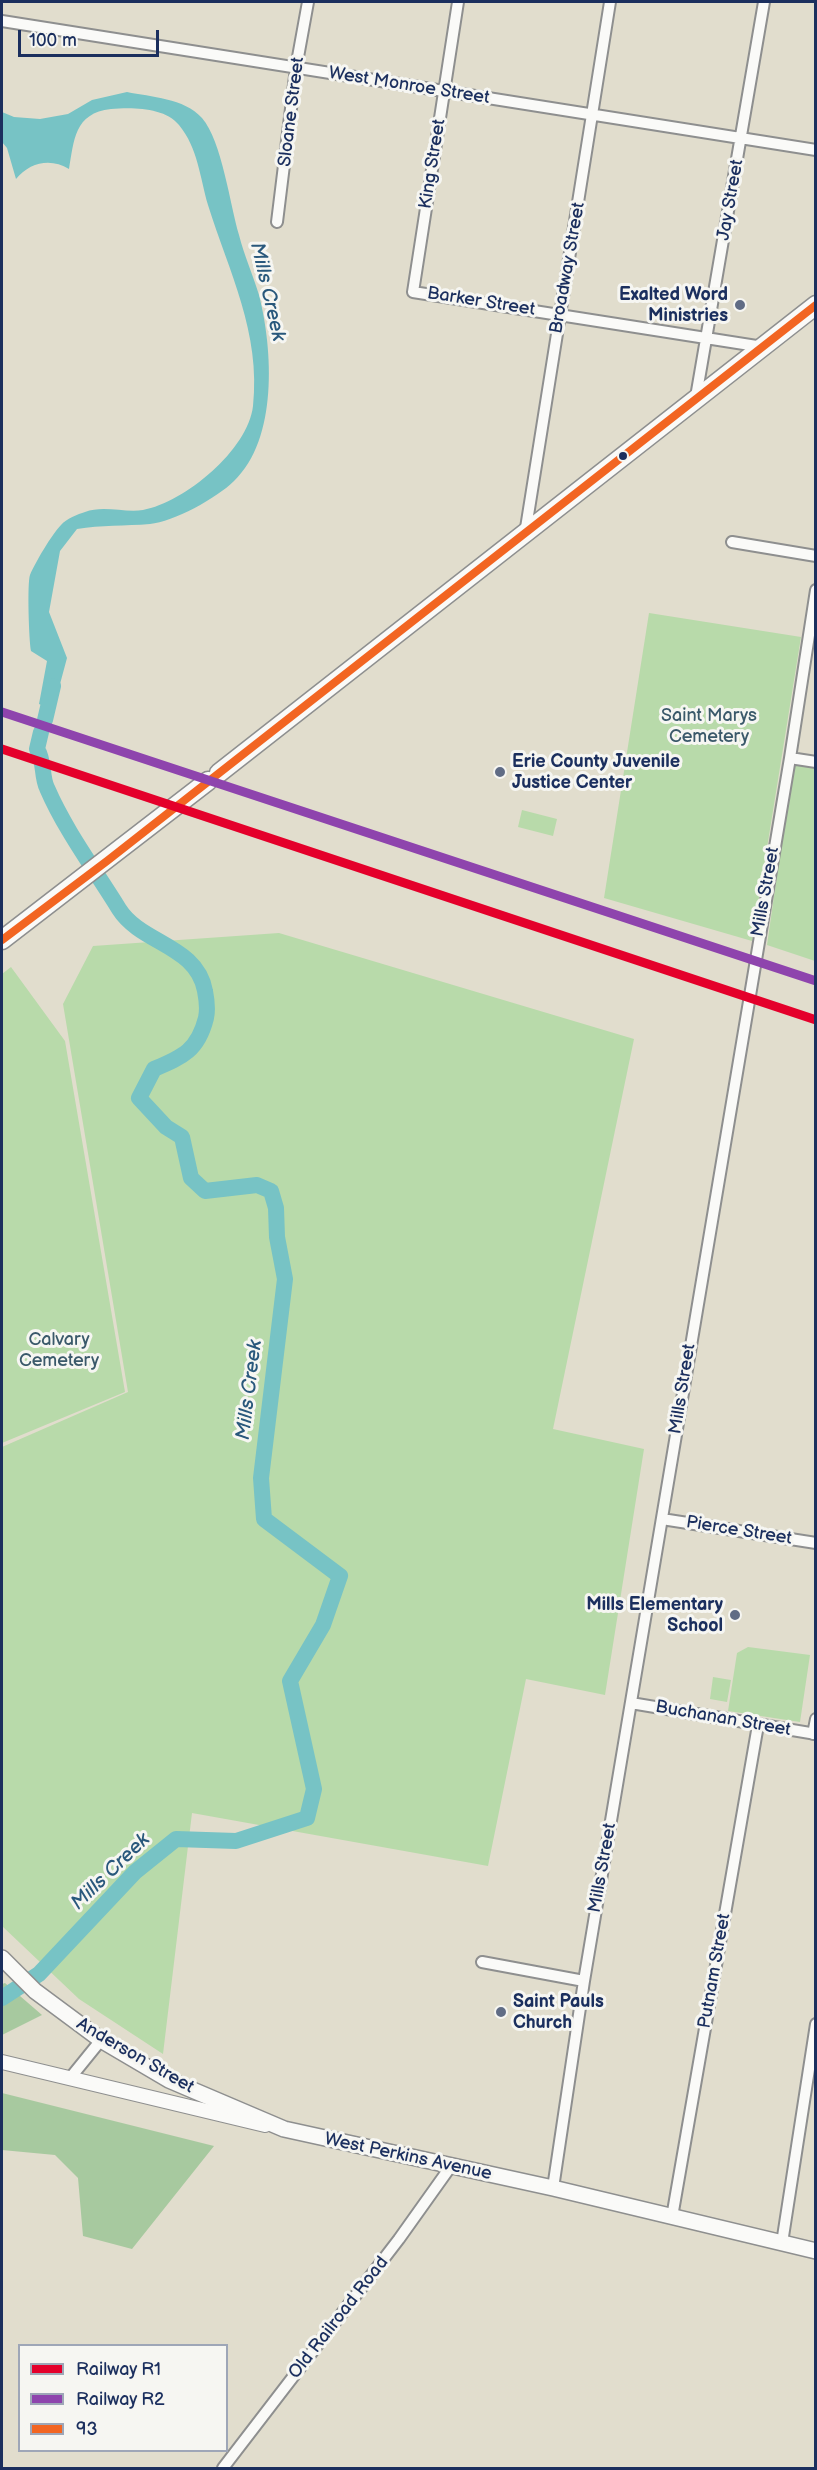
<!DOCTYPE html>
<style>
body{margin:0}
#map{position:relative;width:817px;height:2470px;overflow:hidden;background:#e1ddcd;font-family:"Balsamiq Sans",sans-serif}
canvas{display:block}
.frame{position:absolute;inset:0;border:3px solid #1b2f5e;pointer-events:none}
.legend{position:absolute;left:18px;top:2344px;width:210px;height:108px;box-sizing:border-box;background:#f6f6f2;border:2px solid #9ea6b7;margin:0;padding:8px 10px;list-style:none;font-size:18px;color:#1b2f5e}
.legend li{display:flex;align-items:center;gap:12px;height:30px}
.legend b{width:30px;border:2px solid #9ea6b7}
.scale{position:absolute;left:18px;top:30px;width:141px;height:27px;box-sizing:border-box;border:3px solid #1b2f5e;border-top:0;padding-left:8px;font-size:18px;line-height:21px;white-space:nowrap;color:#1b2f5e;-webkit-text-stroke:4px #f6f6f2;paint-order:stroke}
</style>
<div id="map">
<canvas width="817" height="2470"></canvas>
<div class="frame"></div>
<ul class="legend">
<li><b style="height:8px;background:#e4002b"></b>Railway R1</li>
<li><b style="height:8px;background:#8e44ad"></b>Railway R2</li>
<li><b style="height:8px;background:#f26522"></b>93</li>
</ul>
<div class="scale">100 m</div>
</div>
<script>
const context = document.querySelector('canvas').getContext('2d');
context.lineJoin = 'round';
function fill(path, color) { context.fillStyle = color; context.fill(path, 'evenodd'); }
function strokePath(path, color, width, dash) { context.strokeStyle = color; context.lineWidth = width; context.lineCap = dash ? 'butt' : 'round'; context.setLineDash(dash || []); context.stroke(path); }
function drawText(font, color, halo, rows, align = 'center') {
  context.font = font + ' "Balsamiq Sans",sans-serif'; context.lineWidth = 6; context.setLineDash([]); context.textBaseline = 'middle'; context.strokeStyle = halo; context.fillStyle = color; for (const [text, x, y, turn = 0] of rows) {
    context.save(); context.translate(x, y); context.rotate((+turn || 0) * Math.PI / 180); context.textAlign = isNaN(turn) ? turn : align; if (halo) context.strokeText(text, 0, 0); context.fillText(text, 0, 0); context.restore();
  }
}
fill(new Path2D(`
 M649 613 801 637 752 941 604 898Z
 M793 764 815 768V961L767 945Z
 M522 810 557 819 553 836 518 827Z
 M279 933 634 1039 553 1429 644 1449 605 1695 526 1679 488 1866 192 1813 163 2054 79 1999 2 1926V1447L128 1392 63 1004 93 946Z
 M11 967 65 1041 125 1392 2 1443V974Z
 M748 1647 810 1655 800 1722 728 1711 737 1653Z
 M713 1677 731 1680 727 1702 710 1699Z`), '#b8daaa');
fill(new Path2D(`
 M5 1983 42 2015 2 2035V1984Z
 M2 2093 214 2146 132 2249 83 2236 78 2178 55 2155 2 2150Z`), '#a7c99f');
fill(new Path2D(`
 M127 92C151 97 184 98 202 118 222 141 230 205 239 235 244 255 253 275 259 295 273 350 278 439 234 481 217 498 173 522 150 524 125 526 101 525 77 529L60 551 49 612 67 658 53 710 39 704 47 661 31 651C29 641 27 583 30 575 35 563 52 534 61 525 66 519 78 514 85 512 103 505 125 513 143 510 185 502 248 450 253 406 261 333 229 272 208 205 200 178 198 148 179 125 165 107 131 107 111 109 74 113 74 141 69 169 51 158 30 162 16 179L7 148 2 142V112L14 117 40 119 68 114 92 100Z`), '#77c3c5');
strokePath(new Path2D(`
 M45 720 53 686
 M2 1998 39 1974 135 1872 176 1839 236 1841 307 1818 314 1789 290 1681 323 1625 340 1576 264 1519 261 1478 285 1279 277 1237 276 1208 271 1191 257 1185 205 1191 191 1178 182 1137 166 1127 139 1098 154 1069C183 1057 198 1050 206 1018 208 1009 207 1001 205 991 197 945 141 944 119 909 95 870 65 830 47 788 41 775 45 762 37 749L41 732`), '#77c3c5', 16);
const minor = new Path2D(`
 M458 2 413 292 763 347
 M2 21 816 150
 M277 222 296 68 308 2
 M696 397 764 2
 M525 534 610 2
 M732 542 816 556
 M790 758 816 762
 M662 1519 816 1543
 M631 1703 816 1734
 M813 1734 816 1719
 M482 1962 584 1981
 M71 2077 101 2040
 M553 2188 584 1981 790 758 816 590
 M672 2217 758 1725
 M782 2243 816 2024
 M223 2468 399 2239 451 2166`);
const tertiary = new Path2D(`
 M2 2062 265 2125`);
const secondary = new Path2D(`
 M2 1958 35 1991 101 2040 169 2080 284 2129 553 2188 816 2251`);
const primary = new Path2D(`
 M219 773 816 305
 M2 940 208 781`);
strokePath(minor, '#8e8f8f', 14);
strokePath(tertiary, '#8e8f8f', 16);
strokePath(secondary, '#8e8f8f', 18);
strokePath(primary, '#8e8f8f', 21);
strokePath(minor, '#fafaf8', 10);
strokePath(tertiary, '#fafaf8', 14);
strokePath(secondary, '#fafaf8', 15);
strokePath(primary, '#fafaf8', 18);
const rail = new Path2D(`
 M2 749 816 1020`);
strokePath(rail, '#b5b7b9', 5);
strokePath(rail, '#f6f6f2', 3, [9]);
strokePath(new Path2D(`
 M2 940 107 861 816 305`), '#f26522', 8);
strokePath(new Path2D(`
 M2 749 816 1020`), '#e4002b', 9);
strokePath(new Path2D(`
 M2 712 816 981`), '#8e44ad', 9);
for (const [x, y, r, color] of [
 [740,305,6,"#606c85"],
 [623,456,5,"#1b2f5e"],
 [500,772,6,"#606c85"],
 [735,1615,6,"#606c85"],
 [501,2012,6,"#606c85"]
]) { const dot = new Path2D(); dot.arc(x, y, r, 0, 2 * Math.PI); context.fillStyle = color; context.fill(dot); strokePath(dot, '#f6f6f2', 2); }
drawText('18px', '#1b2f5e', '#f6f6f2', [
 ["West Monroe Street",409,86,9],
 ["Sloane Street",292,112,-83],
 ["King Street",433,164,-81],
 ["Jay Street",731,200,-80],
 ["Broadway Street",568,268,-80],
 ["Barker Street",481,302,9],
 ["Mills Street",766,892,-80],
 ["Mills Street",683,1389,-81],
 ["Pierce Street",739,1531,9],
 ["Buchanan Street",723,1719,10],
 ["Mills Street",603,1868,-80],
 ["Putnam Street",715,1971,-80],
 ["Anderson Street",135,2056,30],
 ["West Perkins Avenue",408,2157,12],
 ["Old Railroad Road",339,2318,-52]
]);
drawText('bold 18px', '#1b2f5e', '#f6f6f2', [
 ["Exalted Word",728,295],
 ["Ministries",728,316],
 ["Erie County Juvenile",512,762,"left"],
 ["Justice Center",512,783,"left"],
 ["Mills Elementary",723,1605],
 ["School",723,1626],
 ["Saint Pauls",513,2002,"left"],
 ["Church",513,2023,"left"]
], 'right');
drawText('18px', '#3a596a', '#f6f6f2', [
 ["Saint Marys",709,716],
 ["Cemetery",709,737],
 ["Calvary",59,1340],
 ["Cemetery",59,1361]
]);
drawText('italic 20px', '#29587c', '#f6f6f2', [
 ["Mills Creek",267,292,77],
 ["Mills Creek",250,1390,-83],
 ["Mills Creek",111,1872,-44]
]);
</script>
